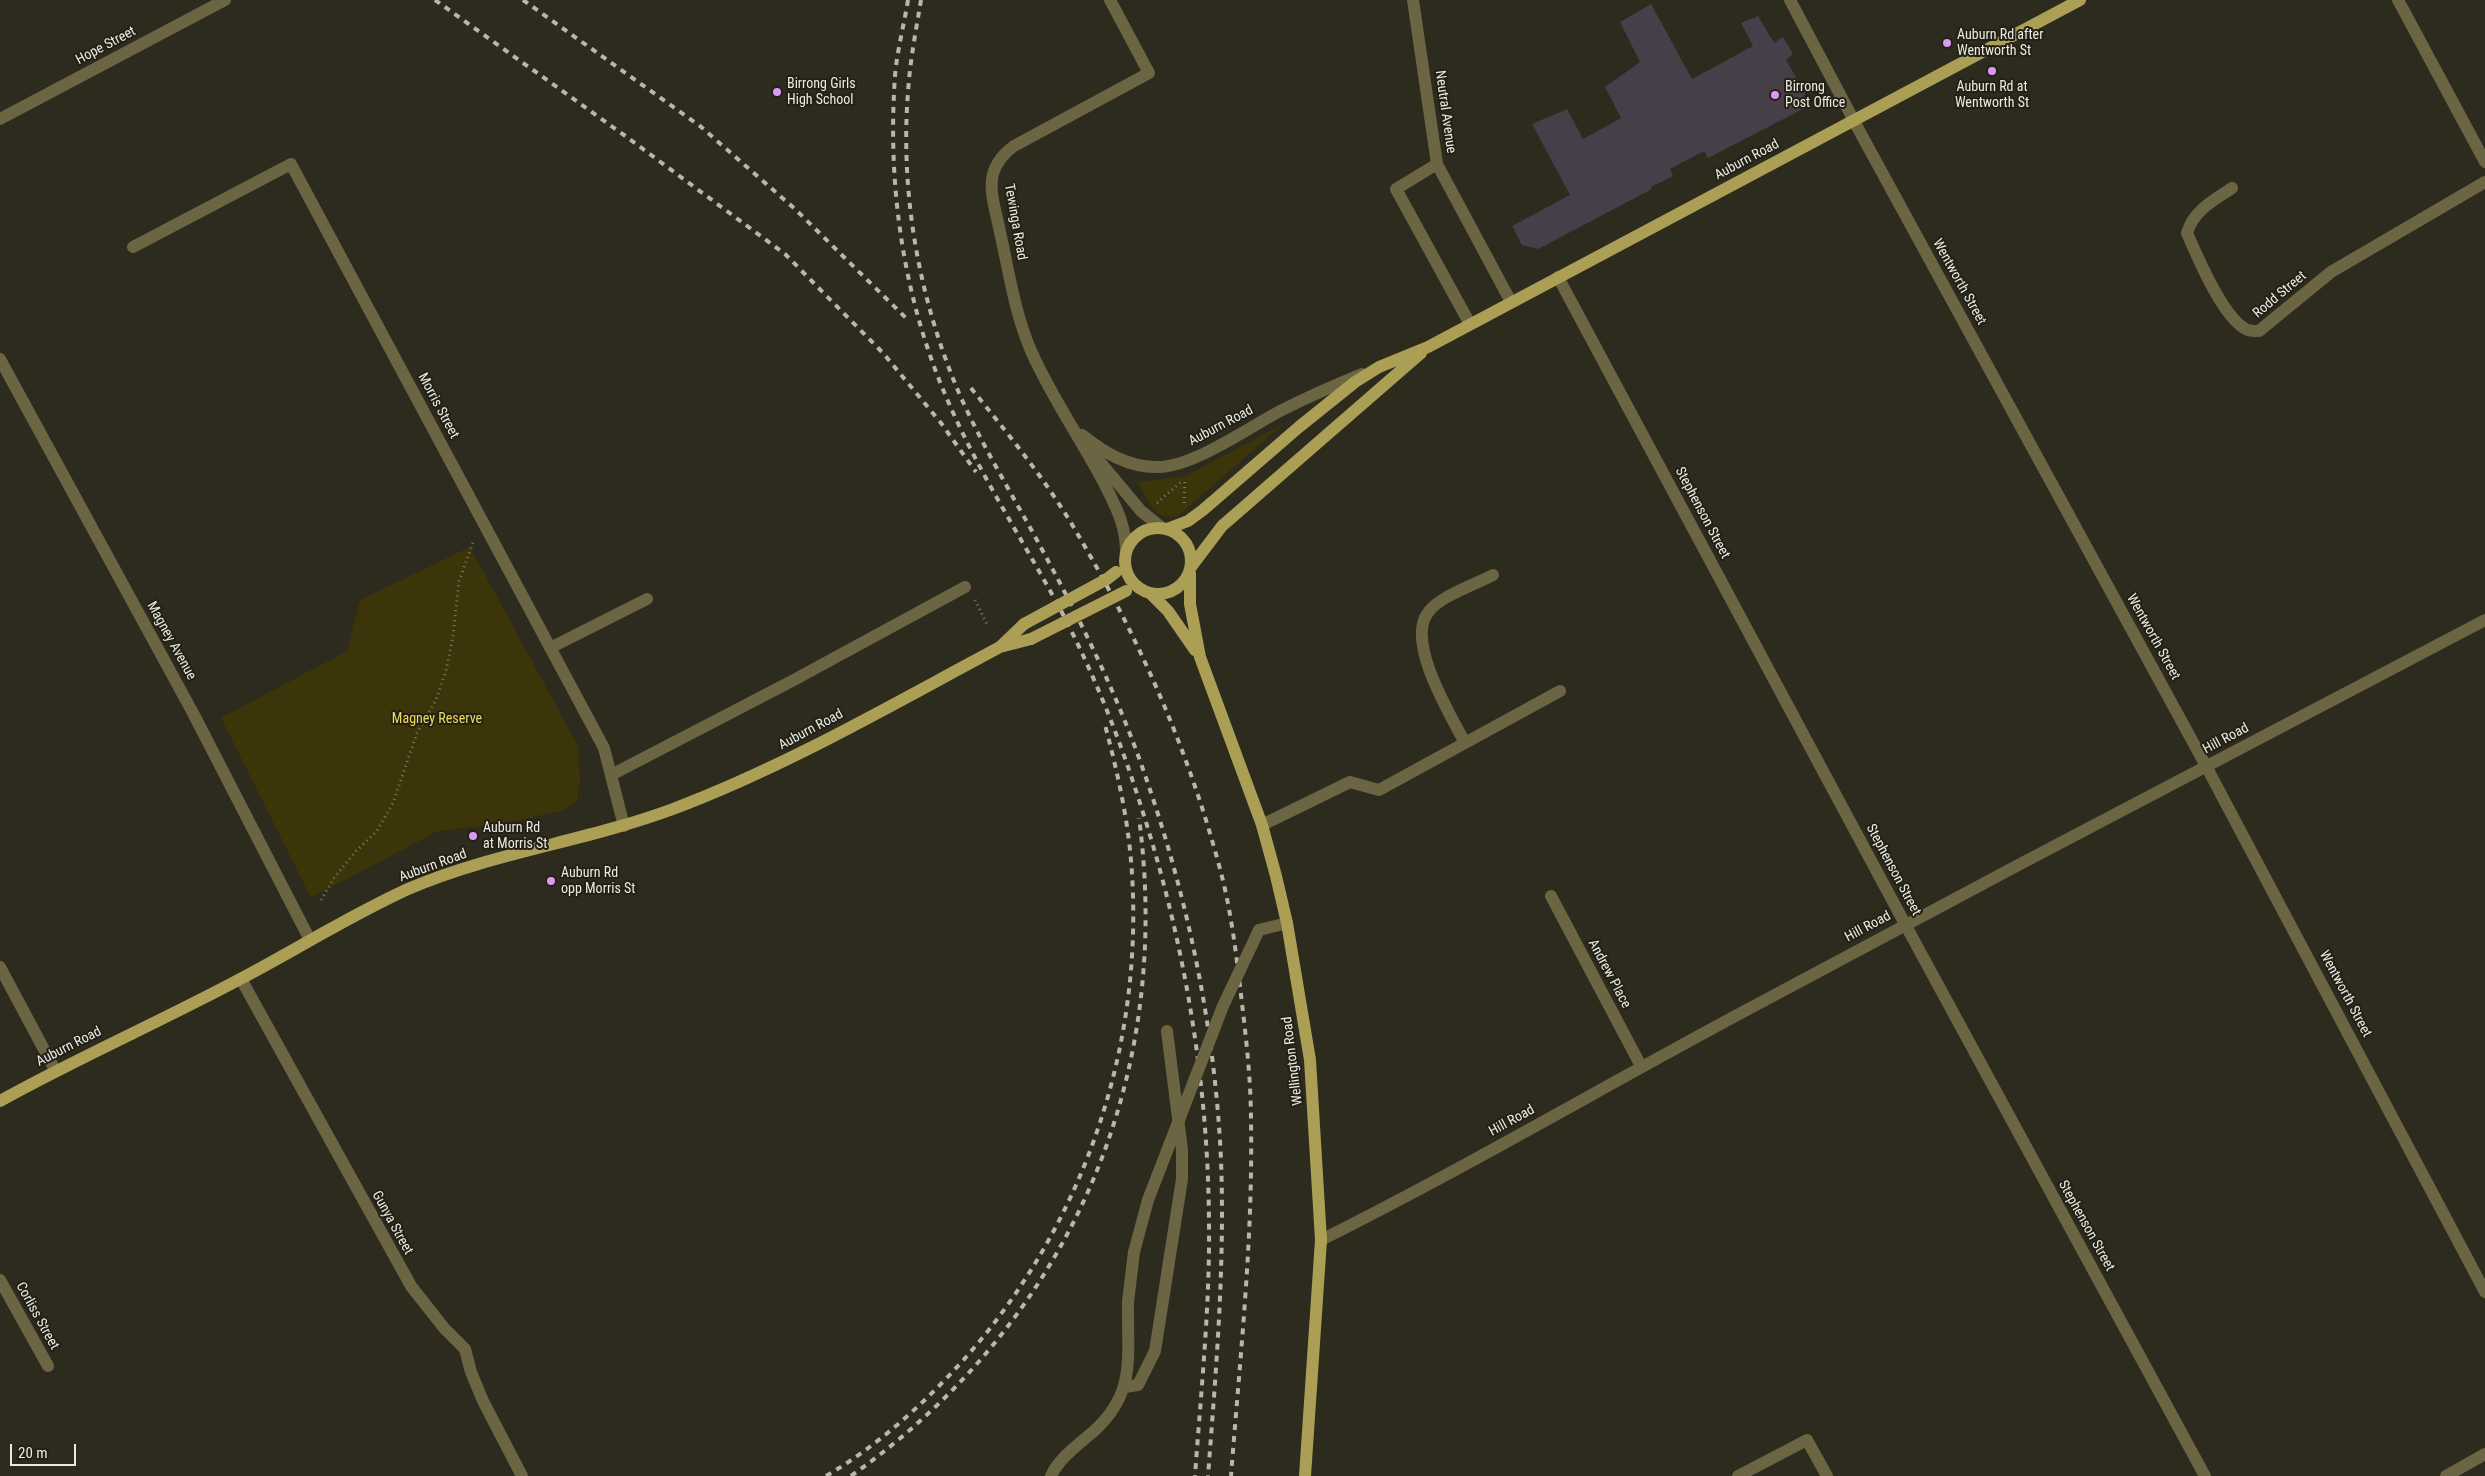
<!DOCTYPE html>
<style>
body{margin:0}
#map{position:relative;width:2485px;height:1476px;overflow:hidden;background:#2d2b1e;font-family:"Roboto Condensed",sans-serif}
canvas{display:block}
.scale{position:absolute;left:10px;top:1444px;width:66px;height:22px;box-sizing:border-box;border:2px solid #ebeae2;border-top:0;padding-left:6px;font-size:15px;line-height:18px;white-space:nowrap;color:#ebeae2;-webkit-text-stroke:4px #232115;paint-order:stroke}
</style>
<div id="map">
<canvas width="2485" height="1476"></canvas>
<div class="scale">20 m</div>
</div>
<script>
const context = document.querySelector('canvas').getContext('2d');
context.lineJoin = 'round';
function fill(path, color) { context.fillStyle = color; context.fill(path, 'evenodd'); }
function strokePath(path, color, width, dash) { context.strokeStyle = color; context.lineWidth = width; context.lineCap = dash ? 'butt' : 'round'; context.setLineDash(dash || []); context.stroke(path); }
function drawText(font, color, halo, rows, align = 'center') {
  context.font = font + ' "Roboto Condensed",sans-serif'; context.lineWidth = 4; context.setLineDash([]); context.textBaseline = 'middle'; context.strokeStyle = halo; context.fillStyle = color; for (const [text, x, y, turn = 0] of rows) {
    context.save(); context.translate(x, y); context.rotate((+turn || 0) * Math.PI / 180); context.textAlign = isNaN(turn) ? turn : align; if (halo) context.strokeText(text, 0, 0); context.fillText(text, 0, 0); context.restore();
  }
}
fill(new Path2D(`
 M1283 424 1178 516C1153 521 1149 501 1138 482L1186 476Z
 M470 547 578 746 580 780 577 801 565 810 502 824 438 831 311 898 221 718 347 651 360 600Z`), '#3c3509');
fill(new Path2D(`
 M1651 4 1692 79 1753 46 1741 23 1758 16 1774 43 1783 37 1793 54 1786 60 1805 93 1801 110 1708 158 1704 151 1670 169 1673 176 1651 187 1652 189 1538 249 1522 245 1512 226 1570 195 1532 124 1567 109 1583 139 1621 118 1605 87 1640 62 1620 22Z`), '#463e49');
strokePath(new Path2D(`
 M1157 503 1182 481
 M1184 503 1185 479
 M975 600 988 626
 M321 900 334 878 356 851 377 831 393 803 417 733 436 700 446 671 453 636 459 581 474 540`), '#79786d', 3, [1, 4]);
strokePath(new Path2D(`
 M1110 0 1149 73 1014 146C980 171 993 197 1000 232 1009 272 1015 315 1032 353 1052 398 1081 439 1104 483 1115 505 1126 525 1126 551
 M1413 0 1437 164 1511 302
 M1790 0 1861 134 2206 766 2485 1292
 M2398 0 2485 162
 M0 119 225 0
 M1437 164 1396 189 1470 324
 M2232 188C2213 201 2194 210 2187 233 2197 256 2224 321 2248 330 2251 331 2256 331 2259 331L2331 272 2485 182
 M133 247 291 164 604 748 624 826
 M1558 277 1905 924 2205 1476
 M0 359 193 713 310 940
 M1082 435C1105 453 1127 467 1157 467 1194 467 1249 427 1282 410 1308 397 1335 385 1362 374
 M1096 457 1141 511 1162 528
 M550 648 647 599
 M1465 743C1450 714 1407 644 1427 614 1437 597 1476 584 1493 575
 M611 775 792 681 965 587
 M1262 825 1350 782 1379 790 1560 691
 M1551 896 1641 1066
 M1259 930 1287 923
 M0 967 55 1070
 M241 979 411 1286 444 1328 465 1349 471 1372 483 1401 522 1476
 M1321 1240C1463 1169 1601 1088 1741 1013 1988 880 2236 750 2485 620
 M0 1280 48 1366
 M1125 1387 1138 1385 1155 1351 1182 1179V1150L1167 1031
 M1051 1476C1059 1458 1079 1444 1094 1431 1137 1392 1127 1356 1128 1302
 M1738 1476 1807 1440 1827 1476
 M2446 1476 2485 1454`), '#6b6543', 12);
strokePath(new Path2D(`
 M1125 561a33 33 0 1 1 66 0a33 33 0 1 1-66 0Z
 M1167 529 1188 521 1203 510 1299 427 1355 382 1379 367 1428 347 2080 0
 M1191 567 1222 526 1421 353
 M1190 573V604L1200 657 1262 825 1276 876 1287 923 1310 1060 1321 1240 1305 1476
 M1151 594 1168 611 1195 650
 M1000 647 1024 624
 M0 1101C79 1057 162 1021 242 978 297 949 351 915 408 889 491 853 587 841 673 809 787 766 893 704 1000 647L1031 639`), '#ab9f55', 12);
strokePath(new Path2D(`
 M435 0 624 135 785 254 883 353 941 423 976 472
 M523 0 700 126 795 209 906 318
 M908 0C904 25 897 51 895 76 887 189 904 304 951 408 981 476 1022 539 1058 605 1090 665 1117 731 1138 797 1183 934 1208 1077 1209 1222 1210 1306 1201 1391 1195 1476
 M921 0C916 30 910 61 908 92 900 194 919 299 959 393 984 450 1017 502 1046 557 1084 627 1119 699 1145 775 1188 899 1215 1028 1221 1160 1225 1265 1216 1371 1208 1476
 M971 388C1008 434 1047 481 1077 533 1139 638 1189 751 1220 869 1231 910 1236 952 1241 995 1246 1037 1251 1080 1251 1122 1253 1240 1240 1358 1231 1476
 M826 1476C879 1445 926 1402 967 1356 1083 1224 1143 1049 1132 874 1129 823 1118 774 1105 725
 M851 1476C1068 1323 1174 1081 1139 818`), '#b8b7ad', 4, [6, 6]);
strokePath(new Path2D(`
 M1128 1302 1134 1252 1148 1200 1223 1006 1259 930`), '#6b6543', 12);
strokePath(new Path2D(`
 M1024 624 1107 579 1116 572
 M1031 639 1126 591`), '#ab9f55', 12);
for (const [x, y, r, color] of [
 [1947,43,5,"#dc99f4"],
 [1992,71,5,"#dc99f4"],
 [777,92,5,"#dc99f4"],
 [1775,95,5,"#dc99f4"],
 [473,836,5,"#dc99f4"],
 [551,881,5,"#dc99f4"]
]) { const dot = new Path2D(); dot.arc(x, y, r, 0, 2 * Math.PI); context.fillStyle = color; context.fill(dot); strokePath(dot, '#232115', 2); }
drawText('14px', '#ebeae2', '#232115', [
 ["Auburn Rd after",1957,35],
 ["Wentworth St",1957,51],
 ["Birrong Girls",787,84],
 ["High School",787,100],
 ["Birrong",1785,87],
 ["Post Office",1785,103],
 ["Auburn Rd at",1992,87,"center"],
 ["Wentworth St",1992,103,"center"],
 ["Auburn Rd",483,828],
 ["at Morris St",483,844],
 ["Auburn Rd",561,873],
 ["opp Morris St",561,889]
], 'left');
drawText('14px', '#ebeae2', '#232115', [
 ["Hope Street",106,46,-28],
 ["Neutral Avenue",1445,112,82],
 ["Auburn Road",1747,160,-28],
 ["Tewinga Road",1015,222,80],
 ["Wentworth Street",1959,282,61],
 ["Rodd Street",2280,295,-40],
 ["Morris Street",438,406,62],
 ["Auburn Road",1221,426,-28],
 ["Stephenson Street",1702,513,62],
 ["Wentworth Street",2153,637,61],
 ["Magney Avenue",171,641,61],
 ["Auburn Road",811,730,-28],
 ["Hill Road",2226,739,-28],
 ["Auburn Road",433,866,-20],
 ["Stephenson Street",1893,870,62],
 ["Hill Road",1868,927,-28],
 ["Andrew Place",1609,974,62],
 ["Wentworth Street",2345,994,62],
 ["Auburn Road",69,1047,-27],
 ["Wellington Road",1293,1061,-97],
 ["Hill Road",1512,1121,-29],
 ["Gunya Street",392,1223,61],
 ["Stephenson Street",2086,1226,61],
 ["Corliss Street",37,1316,61]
]);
drawText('14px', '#efdb61', '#232115', [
 ["Magney Reserve",437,719]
]);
</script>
